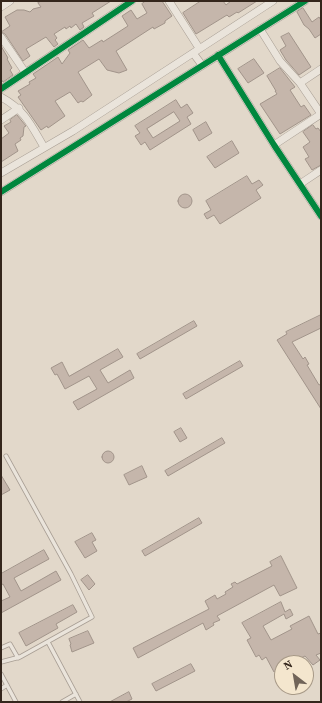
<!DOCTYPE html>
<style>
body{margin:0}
#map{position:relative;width:322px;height:703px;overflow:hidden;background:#e2d8ca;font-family:"Source Serif 4",serif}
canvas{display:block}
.frame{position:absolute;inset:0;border:2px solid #34261c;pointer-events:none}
.north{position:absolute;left:274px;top:655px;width:40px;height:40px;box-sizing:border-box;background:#f4e6ce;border:1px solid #a79987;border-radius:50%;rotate:329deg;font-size:11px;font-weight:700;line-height:16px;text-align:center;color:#34261c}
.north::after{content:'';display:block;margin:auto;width:14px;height:18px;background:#716459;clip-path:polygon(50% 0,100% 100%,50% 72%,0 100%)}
</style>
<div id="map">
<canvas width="322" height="703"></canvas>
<div class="frame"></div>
<div class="north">N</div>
</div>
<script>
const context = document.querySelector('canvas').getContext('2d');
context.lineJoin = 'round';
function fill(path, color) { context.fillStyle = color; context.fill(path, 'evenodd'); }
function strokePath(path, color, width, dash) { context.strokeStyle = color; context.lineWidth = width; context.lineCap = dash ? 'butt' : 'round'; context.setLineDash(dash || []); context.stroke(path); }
const building = new Path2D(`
 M42 1H111L92 13 94 16 82 23 84 27 80 30 76 24 71 28 70 26 66 29 65 27 54 34 57 38 55 40 58 44 54 47 46 37 26 49 30 56 23 61 5 34 1 32 10 26 5 17 17 10H24L30 12 33 9 41 7 38 3Z
 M146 1H162L172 16 165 21V23L154 29 153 27 116 51 127 70 119 73 107 70 99 59 78 72 92 95 83 102 81 101 78 103 70 92 55 101 65 116 48 128 47 126 41 130 18 97 21 95 18 91 30 84 29 82 36 78 33 74 58 57 62 64 70 53 68 50 83 40 89 48 102 40 103 42 128 26 122 16 131 10 137 19 147 13 142 4Z
 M201 1H223L226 5 231 1H257L238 13 237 12 229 17 227 15 196 34 183 13Z
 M303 8 312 22 319 17 321 20V34L315 38 309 29 304 25 297 12Z
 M289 33 311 67 299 75 286 60 280 50 286 46 281 37Z
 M1 46 8 58 7 59 12 68 10 70 13 75 3 82 1 79Z
 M254 59 264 73 248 83 238 69Z
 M280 68 295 87 290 90 301 107 304 105 311 115 280 134 260 104 277 94 275 91H276L267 76Z
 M176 100 181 108 187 104 193 113 187 117 191 124 150 150 145 142 141 145 135 136 140 133 135 126ZM174 112 180 121 153 138 147 129Z
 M17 115 26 126 24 127 23 136 20 138 21 140 15 144 18 151 1 162V139L9 133 4 126 11 122 10 120Z
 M206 122 212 133 199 141 193 130Z
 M313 125 316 129 318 128 321 132V165L312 170 305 159 309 157 303 147 310 142 303 132Z
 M232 141 239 153 215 168 207 157Z
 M247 176 252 184 259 180 263 185 256 190 261 198 220 224 214 215 207 219 204 214 211 210 206 201Z
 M178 201a7 7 0 1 1 14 0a7 7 0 1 1-14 0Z
 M321 315V328L292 342 303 359 305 357 309 364 307 365 319 385 321 384V409L277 340 287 334 286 332Z
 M194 321 197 326 140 359 137 354Z
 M118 349 123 357 100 370 108 383 130 370 134 378 78 410 73 402 97 389 89 376 65 389 57 374 55 375 51 368 62 362 69 376Z
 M240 361 243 366 186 399 183 394Z
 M181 428 187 438 180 442 174 432Z
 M222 438 225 443 168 476 165 471Z
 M102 457a6 6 0 1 1 12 0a6 6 0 1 1-12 0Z
 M142 466 147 477 129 485 124 475Z
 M1 475 10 490 1 495Z
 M199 518 202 523 145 556 142 551Z
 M92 533 96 540 92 542 97 551 85 558 75 542Z
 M44 550 49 559 14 578 21 591 56 571 61 580 1 613V601L10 597 3 584 1 585V574Z
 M281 556 297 588 280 596 274 585 217 616 220 620 213 623 214 625 206 630 203 623 138 658 133 648 209 609 205 601 215 595 217 599 226 594 225 592 233 587 231 584 235 582 237 584 272 566 270 562Z
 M88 575 95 584 89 590 81 580Z
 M281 602 285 612 290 609 293 615 286 619 284 614 263 626 271 640 292 629 290 626 309 616 318 634 321 633V653L316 655 320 660 313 665 305 656 292 663H282V668L274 672 266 657 262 660 259 655 256 657 247 640 251 638 242 623Z
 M73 605 77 612 56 624 58 628 26 646 19 633Z
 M88 631 94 643 72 652 70 645 71 644 69 639Z
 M191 664 195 671 156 691 152 684Z
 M129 692 132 699 126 702H110Z`);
fill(building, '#c5b6ab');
strokePath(building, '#a1948a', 1);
const lane = new Path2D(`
 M48 642 80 702
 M1 648 10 644 18 658
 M1 662 20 657 92 617 71 574 6 456
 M1 674 16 702
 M1 689 7 685
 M62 702 76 694`);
const street = new Path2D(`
 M169 1 199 48
 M1 7 10 1
 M260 29 280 61 300 83 321 114
 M1 37 25 72
 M193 53 202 65
 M218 55 274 145 321 216
 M300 83 321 69
 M1 89 132 1
 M1 97C25 110 31 125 44 147
 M1 120 19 108
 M274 145 321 114
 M1 173 73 131 273 1
 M300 184 321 170
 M1 192 305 1`);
strokePath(lane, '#a79d93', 5);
strokePath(street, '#a79d93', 8);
strokePath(lane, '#eae4db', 3.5);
strokePath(street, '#eae4db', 7);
strokePath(new Path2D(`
 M218 55 274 145 321 216
 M1 89 132 1
 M1 192 305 1`), '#00873e', 6);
</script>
